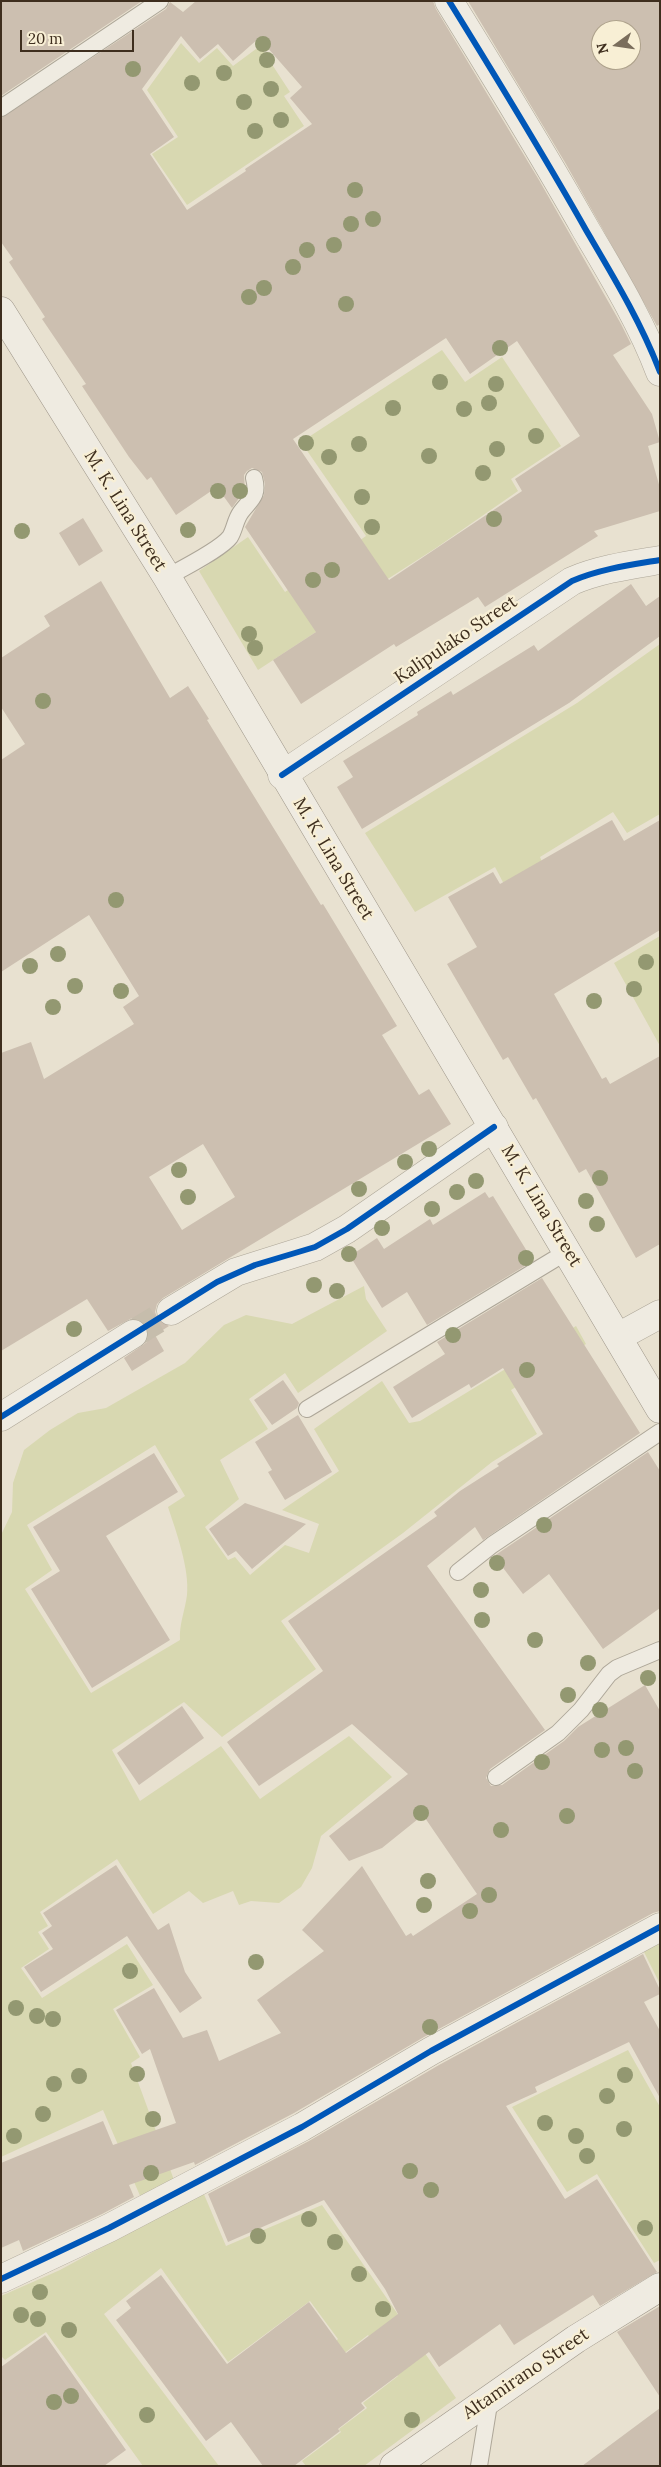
<!DOCTYPE html>
<style>
body{margin:0}
#map{position:relative;width:661px;height:2467px;overflow:hidden;background:#e8e1d0;font-family:Lora,serif}
canvas{display:block}
.frame{position:absolute;inset:0;border:2px solid #3e2e1e;pointer-events:none}
.north{position:absolute;left:591px;top:20px;width:50px;height:50px;box-sizing:border-box;background:#f8efd5;border:1px solid #aea28c;border-radius:50%;rotate:256deg;font-size:14px;font-weight:700;line-height:20px;text-align:center;color:#3e2e1e}
.north::after{content:'';display:block;margin:auto;width:18px;height:22px;background:#7a6d5c;clip-path:polygon(50% 0,100% 100%,50% 72%,0 100%)}
.scale{position:absolute;left:20px;top:30px;width:114px;height:22px;box-sizing:border-box;border:2px solid #3e2e1e;border-top:0;padding-left:6px;font-size:15px;line-height:18px;white-space:nowrap;color:#3e2e1e;-webkit-text-stroke:4px #f8efd5;paint-order:stroke}
</style>
<div id="map">
<canvas width="661" height="2467"></canvas>
<div class="frame"></div>
<div class="north">N</div>
<div class="scale">20 m</div>
</div>
<script>
const context = document.querySelector('canvas').getContext('2d');
context.lineJoin = 'round';
function fill(path, color) { context.fillStyle = color; context.fill(path, 'evenodd'); }
function strokePath(path, color, width, dash) { context.strokeStyle = color; context.lineWidth = width; context.lineCap = dash ? 'butt' : 'round'; context.setLineDash(dash || []); context.stroke(path); }
function drawText(font, color, halo, rows, align = 'center') {
  context.font = font + ' Lora,serif'; context.lineWidth = 4.5; context.setLineDash([]); context.textBaseline = 'middle'; context.strokeStyle = halo; context.fillStyle = color; for (const [text, x, y, turn = 0] of rows) {
    context.save(); context.translate(x, y); context.rotate((+turn || 0) * Math.PI / 180); context.textAlign = isNaN(turn) ? turn : align; if (halo) context.strokeText(text, 0, 0); context.fillText(text, 0, 0); context.restore();
  }
}
fill(new Path2D(`
 M181 43 199 63 217 48 233 66 260 46 290 92 284 96 304 126 187 205 152 154 178 137 147 90Z
 M442 350 465 382 502 357 561 446 511 479 518 491 436 548 358 598 354 607 258 670 199 571 248 537 285 592 366 536 301 442Z
 M660 644V814L627 833 613 812 540 857 544 867 506 888 495 867 415 912 365 833 577 703Z
 M660 936V1046L614 963Z
 M364 1286 366 1299 387 1331 298 1393 285 1373 249 1399 268 1429 220 1460 239 1499 205 1527 228 1560 235 1557 250 1575 285 1545 309 1553 319 1524 282 1510 339 1471 314 1429 382 1381 409 1423 420 1421 576 1326 586 1344 511 1390 537 1434 492 1462 403 1533 281 1621 316 1669 222 1737 184 1702 112 1750 140 1801 221 1746 260 1799 349 1736 392 1777 321 1836 312 1868 301 1887 279 1903 251 1901 239 1905 233 1891 203 1903 189 1891 153 1914 117 1859 40 1912 48 1926 38 1932 49 1949 21 1968 42 1998 127 1944 153 1985 113 2009 140 2057 131 2063 174 2180 141 2198 103 2110 1 2157V1535L12 1512 13 1483 24 1450 50 1430 78 1413 106 1408 185 1363 224 1325 246 1315 292 1324ZM155 1445 185 1496 168 1507C176 1531 190 1570 187 1595 185 1611 179 1624 180 1640L91 1693 25 1589 52 1570 27 1525Z
 M660 1941V1984L643 1950Z
 M628 2050 660 2107V2260L654 2263 597 2174 567 2192 512 2107Z
 M203 2192 226 2246 322 2205 456 2398 364 2466H306L302 2461 341 2432 339 2429 367 2408 363 2403 398 2376 368 2335 342 2355 334 2343 338 2339 310 2301 228 2362 161 2268 104 2314 219 2466H143L46 2332 5 2360 1 2356V2296L60 2270Z`), '#d8d8b1');
fill(new Path2D(`
 M1 1H142L1 96Z
 M196 1H433L436 9 539 180 621 324 631 344 613 355 652 414 660 442 648 446 660 488V511L594 531 598 536 485 607 478 597 396 647 394 644 301 704 273 660 316 632 245 527 264 495 265 484 262 472 252 468 247 471 244 475 245 490 232 508 217 487 176 515 151 477 147 480 129 457 82 386 86 384 42 319 45 317 9 262 13 259 1 242V118L166 9 170 2 183 12ZM181 36 200 59 218 44 233 61 259 38 302 87 290 98 312 124 245 169 246 171 187 210 150 154 174 137 142 89ZM446 338 470 374 517 341 580 436 515 479 522 491 389 580 293 439Z
 M468 1H660V324L657 326 566 164ZM601 30H631V60H601Z
 M83 518 103 551 79 566 59 533Z
 M101 581 170 698 188 686 209 719 207 720 321 905 323 904 397 1026 382 1035 419 1095 429 1089 451 1124 163 1298 157 1304 155 1312 158 1319 169 1326 155 1335 164 1351 132 1371 124 1358 147 1342 149 1334 146 1326 141 1320 132 1318 108 1331 87 1299 1 1351V1053L31 1042 44 1079 134 1024 123 1007 139 996 89 915 1 972V760L25 744 1 707V658L50 626 44 616ZM203 1144 235 1197 182 1230 149 1177Z
 M631 584 646 606 660 596V636L569 703 362 829 337 787 353 777 343 761 418 715 417 712 451 691 453 695 534 645 538 651Z
 M612 820 624 841 660 820V930L554 994 602 1079 606 1077 610 1084 660 1056V1244L636 1258 586 1169 579 1173 536 1098 533 1100 508 1057 503 1060 447 964 477 947 448 897 493 872 500 884Z
 M485 1192 489 1198 493 1196 533 1261 427 1325 407 1292 382 1308 350 1256 377 1238 384 1249 430 1219 433 1225Z
 M542 1278 640 1433 483 1540 475 1527 427 1566 545 1730 490 1769 486 1778 491 1786 502 1785 564 1741 578 1727 645 1685 660 1711V1911L653 1913 424 2037 294 2113 195 2165 194 2162 129 2185 134 2197 102 2214 23 2251 19 2240 1 2248V2163L103 2121 113 2145 176 2123 150 2049 142 2054 116 2010 154 1988 183 2038 207 2030 219 2061 281 2033 257 2000 324 1951 302 1930 362 1866 406 1936 411 1933 413 1936 477 1894 423 1815 382 1848 349 1861 329 1836 408 1774 352 1724 259 1786 227 1742 323 1671 288 1621 437 1516 434 1512 460 1491 499 1466 497 1464 543 1434 503 1368 471 1388 469 1384 412 1418 393 1387 445 1354 437 1342Z
 M283 1380 299 1403 297 1408 272 1425 254 1400Z
 M298 1415 332 1472 285 1500 268 1472 272 1470 255 1442Z
 M648 1452 660 1471V1608L603 1649 549 1574 523 1594 494 1556Z
 M154 1453 178 1492 106 1536 170 1640 92 1688 31 1589 60 1571 33 1527Z
 M245 1503 306 1524 252 1569 236 1551 228 1556 209 1529Z
 M182 1706 204 1738 139 1785 117 1753Z
 M116 1865 158 1930 169 1923 185 1972 202 1998 180 2013 127 1936 41 1992 24 1967 53 1949 42 1933 52 1926 43 1913Z
 M643 1954 660 1990V1994L644 2002 660 2031V2098L629 2042 535 2087 537 2092 506 2106 565 2199 597 2179 657 2272 600 2306 593 2295 514 2345 500 2324 439 2367 429 2352 361 2403 365 2408 338 2429 340 2431 294 2466H263L231 2422 206 2441 116 2320 131 2308 126 2301 161 2275 227 2364 309 2302 346 2353 398 2314 385 2289 324 2200 228 2242 208 2194 309 2141 439 2065Z
 M660 2306V2397L617 2332Z
 M45 2335 126 2450 104 2466H1V2367Z
 M660 2408V2466H582Z`), '#ccbfb0');
strokePath(new Path2D(`
 M133 1334 171 1311`), '#c6bdac', 28, [28, 14]);
const service = new Path2D(`
 M1 108 160 1
 M167 577C182 569 221 549 230 537 235 529 235 520 241 512 251 499 259 496 254 478
 M307 1409 568 1251
 M458 1572 492 1545 660 1432
 M496 1777 558 1733 581 1710 609 1674 617 1668 660 1650
 M479 2466 490 2398`);
const minor = new Path2D(`
 M449 1C496 77 542 152 586 230 613 276 641 322 660 372
 M171 1311 236 1272 315 1247 347 1229 494 1127
 M618 1337 660 1314
 M1 1417 133 1334
 M1 2279 109 2228 302 2127 431 2051 660 1927`);
const tertiary = new Path2D(`
 M282 775 572 581C600 569 630 565 660 560`);
const secondary = new Path2D(`
 M1 311 167 577 660 1409
 M394 2466 576 2339 660 2287`);
strokePath(service, '#ada698', 18);
strokePath(minor, '#ada698', 29);
strokePath(tertiary, '#ada698', 29);
strokePath(secondary, '#9d9588', 29);
strokePath(service, '#efebe1', 16);
strokePath(minor, '#efebe1', 28);
strokePath(tertiary, '#efebe1', 28);
strokePath(secondary, '#efebe1', 28);
strokePath(new Path2D(`
 M449 1C496 77 542 152 586 230 613 276 641 322 660 372
 M282 775 572 581C600 569 630 565 660 560
 M1 1417 217 1282 255 1265 315 1247 347 1229 494 1127
 M1 2279 109 2228 302 2127 431 2051 660 1927`), '#0057b8', 6);
context.fillStyle = '#939871';
for (const [x, y] of [
 [263,44],
 [267,60],
 [133,69],
 [224,73],
 [192,83],
 [271,89],
 [244,102],
 [281,120],
 [255,131],
 [355,190],
 [373,219],
 [351,224],
 [334,245],
 [307,250],
 [293,267],
 [264,288],
 [249,297],
 [346,304],
 [500,348],
 [440,382],
 [496,384],
 [489,403],
 [393,408],
 [464,409],
 [536,436],
 [306,443],
 [359,444],
 [497,449],
 [429,456],
 [329,457],
 [483,473],
 [218,491],
 [240,491],
 [362,497],
 [494,519],
 [372,527],
 [188,530],
 [22,531],
 [332,570],
 [313,580],
 [249,634],
 [255,648],
 [43,701],
 [116,900],
 [58,954],
 [646,962],
 [30,966],
 [75,986],
 [634,989],
 [121,991],
 [594,1001],
 [53,1007],
 [429,1149],
 [405,1162],
 [179,1170],
 [600,1178],
 [476,1181],
 [359,1189],
 [457,1192],
 [188,1197],
 [586,1201],
 [432,1209],
 [597,1224],
 [382,1228],
 [349,1254],
 [526,1258],
 [314,1285],
 [337,1291],
 [74,1329],
 [453,1335],
 [527,1370],
 [544,1525],
 [497,1563],
 [481,1590],
 [482,1620],
 [535,1640],
 [588,1663],
 [648,1678],
 [568,1695],
 [600,1710],
 [626,1748],
 [602,1750],
 [542,1762],
 [635,1771],
 [421,1813],
 [567,1816],
 [501,1830],
 [428,1881],
 [489,1895],
 [424,1905],
 [470,1911],
 [256,1962],
 [130,1971],
 [16,2008],
 [37,2016],
 [53,2019],
 [430,2027],
 [137,2074],
 [625,2075],
 [79,2076],
 [54,2084],
 [607,2096],
 [43,2114],
 [153,2119],
 [545,2123],
 [624,2129],
 [14,2136],
 [576,2136],
 [587,2156],
 [410,2171],
 [151,2173],
 [431,2190],
 [309,2219],
 [645,2228],
 [258,2236],
 [335,2242],
 [359,2274],
 [40,2292],
 [383,2309],
 [21,2315],
 [38,2319],
 [69,2330],
 [71,2396],
 [54,2402],
 [147,2415],
 [412,2420]
]) { context.beginPath(); context.arc(x, y, 8, 0, 2 * Math.PI); context.fill(); }
drawText('18px', '#3e2e1e', '#f8efd5', [
 ["M. K. Lina Street",125,511,58],
 ["Kalipulako Street",456,640,-34],
 ["M. K. Lina Street",333,859,59],
 ["M. K. Lina Street",541,1206,59],
 ["Altamirano Street",526,2374,-34]
]);
</script>
